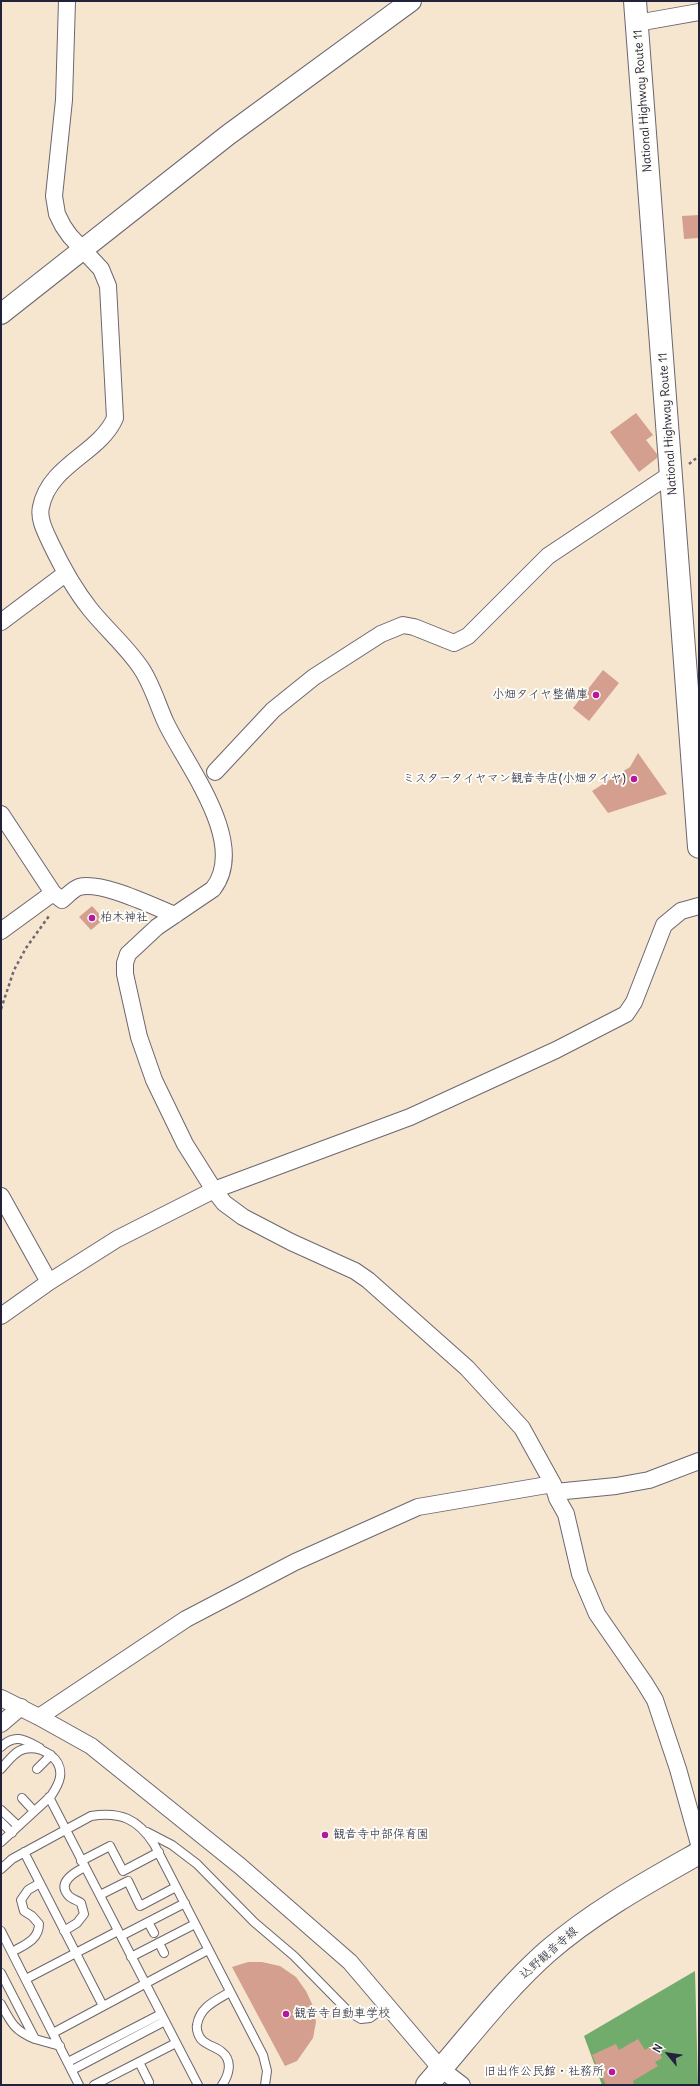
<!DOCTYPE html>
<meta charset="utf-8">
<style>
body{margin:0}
#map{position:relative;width:700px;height:2086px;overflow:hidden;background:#f6e6d0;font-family:Delius,sans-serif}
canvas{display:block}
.frame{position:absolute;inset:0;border:2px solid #22223b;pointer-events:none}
.north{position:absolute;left:648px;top:2034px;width:40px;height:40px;-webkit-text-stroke:3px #fdfcf7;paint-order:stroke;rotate:299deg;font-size:11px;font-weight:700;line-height:16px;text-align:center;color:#22223b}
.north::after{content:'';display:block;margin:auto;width:14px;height:18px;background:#22223b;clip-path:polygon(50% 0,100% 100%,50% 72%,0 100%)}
</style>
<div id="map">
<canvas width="700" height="2086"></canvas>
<div class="frame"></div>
<div class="north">N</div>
</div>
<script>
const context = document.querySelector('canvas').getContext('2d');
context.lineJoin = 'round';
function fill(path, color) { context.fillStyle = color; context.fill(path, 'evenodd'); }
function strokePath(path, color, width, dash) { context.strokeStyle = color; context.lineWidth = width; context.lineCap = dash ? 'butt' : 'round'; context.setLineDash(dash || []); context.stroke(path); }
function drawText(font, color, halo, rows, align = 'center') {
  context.font = font + ' Delius,"Klee One",sans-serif'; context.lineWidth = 4; context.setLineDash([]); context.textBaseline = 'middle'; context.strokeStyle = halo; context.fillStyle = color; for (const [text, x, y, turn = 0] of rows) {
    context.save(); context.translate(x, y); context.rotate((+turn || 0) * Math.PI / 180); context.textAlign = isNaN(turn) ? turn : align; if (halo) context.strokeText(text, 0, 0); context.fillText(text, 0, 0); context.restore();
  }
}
fill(new Path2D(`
 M695 1971 698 2085H602L584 2036Z`), '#72ac6c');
fill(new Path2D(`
 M699 215V238L684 239 682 216Z
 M636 413 653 435 646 440 657 454V458L639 472 610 432Z
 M603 670 619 683 589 721 573 708Z
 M638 753 667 794 608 813 592 791 630 767Z
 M92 906 104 919 91 930 79 917Z
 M248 1962H262L280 1966 296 1977 306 1991 313 2006 316 2022 313 2038 297 2061 285 2066 232 1967Z
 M638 2039 645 2050 654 2044 662 2058 655 2062 658 2066 633 2081 634 2085H606L592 2055 616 2044 619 2050Z`), '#d49f8e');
const service = new Path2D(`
 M1 1747C15 1733 25 1740 40 1748
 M1 1769C7 1762 15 1751 24 1749 41 1745 63 1758 60 1777 59 1784 55 1790 51 1796L1 1842
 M37 1769 51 1755
 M49 1797 198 2085
 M22 1798 34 1811
 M1 1810 18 1826
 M1 1822 12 1833
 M147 1832 172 1845 197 1864 254 1922 294 1956 349 2012 361 2019 370 2018 388 2005
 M24 1852 103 2006
 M81 1861 110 1846 123 1871 159 1852
 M1 1869 12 1859 91 1816C120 1811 138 1819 154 1844L263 2055 267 2071 265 2085
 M100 1895 128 1881 140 1906 176 1887
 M148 1922 154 1933
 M1 1931 79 2085
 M64 1931 77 1923 84 1914 81 1903C77 1900 71 1899 68 1895 57 1882 75 1872 85 1867
 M121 1936 185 1903
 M159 1943 164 1953
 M12 1952C24 1945 39 1940 39 1924L32 1916 24 1911 21 1900 28 1890 40 1883
 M131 1957 195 1924
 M1 1973 35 2039C15 2031 11 2023 1 2004
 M26 1979 118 1931
 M53 2033 208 1950
 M35 2039 60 2046
 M68 2062 161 2014
 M139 2062 149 2082
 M72 2070 165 2021
 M94 2085 176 2043
 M222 2085C229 2075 233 2061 222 2052 216 2047 209 2046 203 2041 199 2038 196 2030 197 2025 200 2007 215 2001 230 1992`);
const minor = new Path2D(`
 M67 1 64 100 54 196 57 214 63 226 70 236 101 269 108 286 115 418C100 453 49 465 41 507 38 519 46 533 51 544 62 567 74 589 90 609 106 629 127 647 141 668 152 684 158 706 166 723 186 765 249 843 213 889L157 927 128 954 125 963V974L139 1037 154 1080 185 1144 214 1190 224 1203 243 1217 291 1242 355 1271 368 1280 467 1368 522 1428 553 1484 557 1498 566 1514 580 1574 597 1614 644 1682 655 1700 678 1769 699 1844
 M637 23 699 12
 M1 622 65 574
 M215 772 273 710 314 677 381 634 403 625 414 627 454 643 468 636 548 556 671 474
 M1 814 53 893 1 931
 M53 893 62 900C67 896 73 889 79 887 102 881 152 906 175 915
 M1 1196 49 1282
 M1 1316 49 1282 117 1239 214 1190 410 1117 556 1050 626 1014 634 1002 664 925 681 911 699 906
 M555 1492 616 1486 649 1480 699 1461
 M1 1698 39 1717 91 1746 240 1866 350 1962 441 2069 462 2085
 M39 1717 186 1619 295 1562 418 1507 553 1484
 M1 1724 21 1707`);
const tertiary = new Path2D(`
 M1 314 228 135 411 1`);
const primary = new Path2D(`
 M427 2085C466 2041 502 1992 547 1952 593 1912 646 1883 699 1853`);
const trunk = new Path2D(`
 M635 1 699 847`);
strokePath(service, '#6c676f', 10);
strokePath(minor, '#6c676f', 18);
strokePath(tertiary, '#6c676f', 22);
strokePath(primary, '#6c676f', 24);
strokePath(trunk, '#6c676f', 24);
strokePath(new Path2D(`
 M689 464 699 456
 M1 1009 14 970 26 948 49 916`), '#6c676f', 2.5, [3, 3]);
strokePath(service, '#fff', 8);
strokePath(minor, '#fff', 16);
strokePath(tertiary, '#fff', 20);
strokePath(primary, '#fff', 22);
strokePath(trunk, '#fff', 22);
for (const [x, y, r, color] of [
 [596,695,4,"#b5179e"],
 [634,779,4,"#b5179e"],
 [92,918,4,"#b5179e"],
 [325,1835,4,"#b5179e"],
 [286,2014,4,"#b5179e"],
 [612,2072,4,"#b5179e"]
]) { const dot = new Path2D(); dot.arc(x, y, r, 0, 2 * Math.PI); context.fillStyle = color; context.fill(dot); strokePath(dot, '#fdfcf7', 1.5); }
drawText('12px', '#22223b', '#fdfcf7', [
 ["National Highway Route 11",643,101,-94],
 ["National Highway Route 11",668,424,-94],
 ["込野観音寺線",549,1953,-41]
]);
drawText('12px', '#22223b', '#fdfcf7', [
 ["小畑タイヤ整備庫",588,695],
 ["ミスタータイヤマン観音寺店(小畑タイヤ)",626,779],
 ["柏木神社",100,918,"left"],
 ["観音寺中部保育園",333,1835,"left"],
 ["観音寺自動車学校",294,2014,"left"],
 ["旧出作公民館・社務所",604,2072]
], 'right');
</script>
